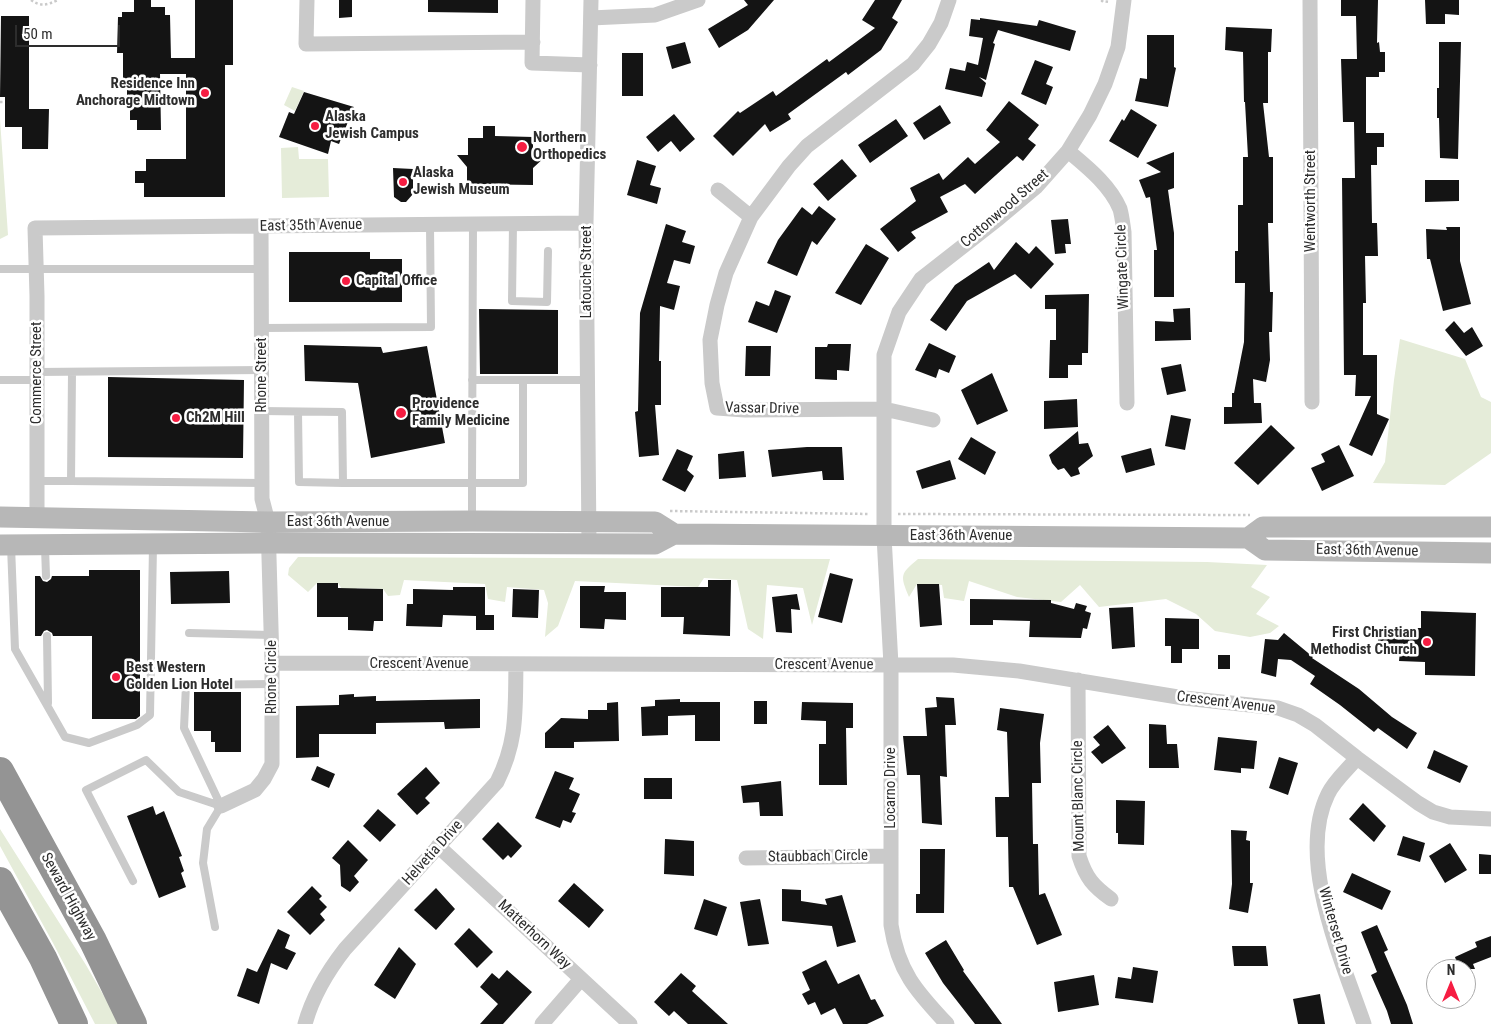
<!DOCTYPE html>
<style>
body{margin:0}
#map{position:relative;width:1491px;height:1024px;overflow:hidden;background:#fff;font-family:"Roboto Condensed",sans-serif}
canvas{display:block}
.north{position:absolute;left:1426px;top:959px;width:50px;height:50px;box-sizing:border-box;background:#fff;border:1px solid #ababab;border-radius:50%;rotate:0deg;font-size:14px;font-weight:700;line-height:20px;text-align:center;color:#2d2d2d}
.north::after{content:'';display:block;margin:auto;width:18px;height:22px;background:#f61d42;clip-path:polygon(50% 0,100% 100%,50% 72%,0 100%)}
.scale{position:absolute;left:15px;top:25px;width:105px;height:22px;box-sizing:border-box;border:2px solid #2d2d2d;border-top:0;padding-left:6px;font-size:15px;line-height:18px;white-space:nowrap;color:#2d2d2d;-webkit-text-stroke:4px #fff;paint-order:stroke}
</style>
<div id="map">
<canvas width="1491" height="1024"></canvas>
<div class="north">N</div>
<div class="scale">50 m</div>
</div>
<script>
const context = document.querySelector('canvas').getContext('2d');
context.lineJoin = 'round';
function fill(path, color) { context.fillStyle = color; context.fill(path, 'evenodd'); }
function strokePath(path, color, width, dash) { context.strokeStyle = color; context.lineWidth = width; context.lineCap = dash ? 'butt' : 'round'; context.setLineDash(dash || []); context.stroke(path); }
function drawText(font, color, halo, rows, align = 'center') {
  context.font = font + ' "Roboto Condensed",sans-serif'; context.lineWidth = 5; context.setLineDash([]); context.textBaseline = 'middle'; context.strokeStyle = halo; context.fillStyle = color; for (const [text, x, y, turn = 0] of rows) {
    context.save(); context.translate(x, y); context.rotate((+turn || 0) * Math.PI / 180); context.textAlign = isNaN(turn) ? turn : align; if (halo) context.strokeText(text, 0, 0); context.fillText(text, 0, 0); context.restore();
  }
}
fill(new Path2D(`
 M292 87 304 91 295 111 284 105Z
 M0 119 8 235 0 239Z
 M298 147 299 159H328L329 197 282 198 281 148Z
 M1400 339 1465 359 1481 397 1491 402V453L1445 485 1373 483 1385 462 1394 380Z
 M298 557 830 559 812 625 803 588 767 585 763 639 748 629 737 580 704 578 698 587 575 581 558 626 545 637 548 603 544 590 507 587 505 602 488 599 485 584 404 580 400 595 388 596 383 589 357 588 349 600 338 583H317L308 592 288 575 289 568Z
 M918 559 1207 562 1267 565 1251 587 1270 597 1256 614 1279 626 1270 633 1250 637 1215 631 1196 614 1166 599 1099 607 1080 585 1061 602 1017 597 969 581 964 601 944 598 942 585 917 584 909 597C900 575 900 574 918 559Z
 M0 829 86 965 120 1024H95L53 943 0 846Z`), '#e5ecd9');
fill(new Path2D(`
 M134 0H151V7H165V15H170L171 58H195V0H233V65H225V197H144V183H135V171H146V159H186V74H160L161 130H137V120H130V104L127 100V86H123V53H117L118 17H122V12H134Z
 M339 0H352V17L339 18Z
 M428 0H498V13L428 12Z
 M744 0H774L748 30 719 48 708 29 748 5Z
 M875 0H902L892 18 898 22 881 50 848 75 846 72 788 114 791 119 770 132 765 124 733 156 713 136 738 111 740 113 773 91 776 96 827 59 829 62 875 28 862 20Z
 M1341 0H1378L1377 43 1379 42 1380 52H1385V72H1379V77H1366V133H1384V147H1377V165H1371L1372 223H1377L1378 256H1365L1366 303H1363V355H1377V414L1389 419 1372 456 1349 445 1371 396H1355L1356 375H1344L1342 178H1355L1354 122H1343L1341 59H1357L1356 16H1341Z
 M1425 0H1459V15L1445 14V24H1426Z
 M1 16H29V109H49L48 149H22V127H5V97H0Z
 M980 18 1037 26 1039 20 1076 31 1070 51 998 30 993 43 995 44 986 80 979 77 986 83 982 97 945 89 950 68 965 71 967 62 978 65 983 38 969 36 971 19 980 20Z
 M1226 27 1272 29 1271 52H1268V103H1263L1269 157H1273V223H1268L1270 292H1273L1272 332H1269L1270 360 1266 382 1253 379 1254 403H1261L1262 423 1224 424V407H1232V393H1234L1244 342 1245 283H1235V251H1238V205H1243V157H1248L1245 102H1244L1243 52 1225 50Z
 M1147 35H1174V67L1176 68 1168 107 1135 101 1140 78 1147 79Z
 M685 42 691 63 672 69 666 47Z
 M1439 42H1461L1458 159 1440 158 1439 118H1437V88H1439Z
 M622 53H643V96H622Z
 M1035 60 1053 67 1046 84 1053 87 1046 105 1021 94Z
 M304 92 354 107 339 144 331 141 328 154 279 137 289 112 294 114Z
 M1009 101 1039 125 1028 139 1036 145 1023 161 1017 156 975 194 965 184 940 197 948 212 911 232 916 238 898 252 880 229 916 201 910 188 939 173 943 180 968 157 975 164 1000 142 986 130Z
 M940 105 951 123 924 140 913 123Z
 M1131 109 1157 125 1138 158 1109 141 1122 119 1124 121Z
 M674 114 695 139 680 152 671 141 658 152 646 137Z
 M896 119 908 136 870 163 858 145Z
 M483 126H495V136L533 137V156H546L533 168V185L467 184V167L457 155H468V138H483Z
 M1174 152V188L1168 190 1174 233V297H1154V250H1157L1150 197 1146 198 1139 180 1161 172 1146 163Z
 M842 159 857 176 828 201 813 184Z
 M637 160 656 166 650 185 661 188 657 204 627 195Z
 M393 168 413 169V194L406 202H401L394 197Z
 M1425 180H1459V201L1425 202Z
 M819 206 836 219 817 245 812 241 797 276 767 263 778 240 802 207 812 215Z
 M1068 219 1071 244H1065L1066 253 1055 254 1051 220Z
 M666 224 686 231 682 242 695 246 690 264 674 260 667 283 680 286 674 310 660 306 659 361H661V405H655L659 455 639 457 635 412 638 411 640 313Z
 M1446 227H1460V261L1471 304 1443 311 1430 259H1427L1426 229 1447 230Z
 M1016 242 1029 254 1036 246 1054 264 1031 289 1015 274 967 301 946 331 930 320 955 285 989 262 994 270Z
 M866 244 889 258 861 305 835 293Z
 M289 252H370V259H402V302H289Z
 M775 290 791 296 777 333 748 322 756 301 769 306Z
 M1089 294 1088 353H1082V365H1068V378H1049L1050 340H1056V309H1045V295Z
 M1190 308 1191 340 1155 341V321L1174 322 1173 309Z
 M479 309 558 310V374H480Z
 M1454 321 1464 333 1472 327 1483 346 1466 356 1445 330Z
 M929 343 956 356 949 373 939 369 936 378 915 370Z
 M828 344H851L849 371 837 370V380L815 379V347H827Z
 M304 345 381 347 383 353 427 346 445 443 371 458 358 383 305 381Z
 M746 346H771L770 376H745Z
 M1181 364 1186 391 1167 395 1161 368Z
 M992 373 1008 411 977 425 961 390Z
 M108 377 244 380 243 458 108 457Z
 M1077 399 1078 427 1044 429V401Z
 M1171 415 1191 419 1185 450 1165 446Z
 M1271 425 1295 448 1258 485 1234 463Z
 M1078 431 1079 444 1088 443 1093 456 1078 468 1080 474 1071 477 1064 468 1058 470 1052 463 1049 455Z
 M971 437 996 452 985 475 958 459Z
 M1339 445 1354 476 1322 491 1311 468 1325 462 1321 454Z
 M807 447H842L844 480H823L822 471 772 477 768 450Z
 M1151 448 1155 465 1126 473 1121 456Z
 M677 449 693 456 687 470 694 476 685 492 662 480Z
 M744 451 746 477 719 479 718 454Z
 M950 460 956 479 922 489 916 471Z
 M89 570H140V716L136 719H92V636H53L52 633 47 630 44 631 41 636H35V576H40L43 581 47 582 51 579 52 576H89Z
 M229 571 230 603 171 604 170 572Z
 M830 573 853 579 842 623 818 617Z
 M708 580H731L730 636 683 634 684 617H661V587H708Z
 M317 583H338V588L383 589V621H374L373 631 348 630V617H317Z
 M917 584H939L942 625 920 627Z
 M580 586H605L604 592H626V620L605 619 604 629 580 628Z
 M453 587H485V615H494V630H476V616L443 615 442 627 406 626 407 604H413V589L453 590Z
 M513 589 539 590 538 618 512 617Z
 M797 594 800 610 791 609 792 633 776 632 772 597Z
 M970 599 1051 600V603L1074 609 1076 603 1087 606 1085 611 1091 613 1087 629 1083 628 1081 638 1029 637 1030 621 993 620V625H970Z
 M1133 607 1135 647 1112 649 1109 608Z
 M1421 611 1476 613 1475 676 1425 675V662L1399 661 1400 651 1378 650V632L1404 633 1405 628H1421Z
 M1165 618 1199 619V649H1182V663H1171V646H1165Z
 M1284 633 1313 657 1312 658 1359 689 1392 717 1417 733 1407 749 1378 728 1374 732 1340 705 1310 684 1315 676 1291 660 1278 659 1276 677 1261 673 1265 639 1278 640Z
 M1218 655H1230V669H1218Z
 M194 692H241V752H215V742H211V731H194Z
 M354 694V697L376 696V701L480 699V728L445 729 444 722 376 723V734H319V757L296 758V706L339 705V695Z
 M936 697 954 698 956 725H945L947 777 940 776 942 825 922 823 920 775H907L903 736H927L925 708 937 707Z
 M680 699V702H720V741H695V715L668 716V735L642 736 641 707 655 706V700Z
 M754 701H767V724H754Z
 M618 702 619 741 574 742V748H545V733L561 718 588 719V710H607V703Z
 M802 702 853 703V728H846L847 785H819V744H826V721L801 720Z
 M1000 708 1044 714 1040 743 1041 783H1032L1033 844H1038L1039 895 1045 893 1062 935 1037 945 1013 887H1009L1008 837H996L995 797H1009L1007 732 997 730Z
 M1149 724 1166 725 1167 744H1177L1179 768H1149Z
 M1108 725 1126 748 1102 764 1091 752 1100 745 1093 737Z
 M1218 737 1257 741 1254 769 1241 768V773L1214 770Z
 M1434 750 1468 766 1460 783 1427 768Z
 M1279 757 1298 763 1288 795 1269 788Z
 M317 766 335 774 329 788 311 780Z
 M426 767 440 783 425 798 430 803 417 815 397 794Z
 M555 771 574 778 569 789 580 794 572 812 576 813 571 823 563 820 560 828 535 818Z
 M644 778H672V799H644Z
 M781 781 783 816H760L759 802 743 803 741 786Z
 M1116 800 1145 801 1144 845 1118 844V833H1116Z
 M1363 803 1386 826 1374 842 1349 819Z
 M153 806 156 815 164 811 182 856 179 857 184 871 181 873 186 887 159 898 127 816Z
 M378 809 396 825 380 842 363 826Z
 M498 822 522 846 511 858 508 855 503 860 482 839Z
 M1231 830 1247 831 1246 840 1250 841V883H1253L1248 913 1229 909 1232 884Z
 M1403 836 1425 843 1420 862 1397 855Z
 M665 839 694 841V876L664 874Z
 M348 840 368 860 354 876 359 882 350 892 341 886 340 865 332 858Z
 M1450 843 1467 870 1445 883 1429 856Z
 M920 849H945L944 913H916V894H920Z
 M1479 854 1491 855V874H1479Z
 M1352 873 1391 891 1382 910 1343 892Z
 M574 883 604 910 589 928 558 901Z
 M312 886 322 896 319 899 327 907 320 914 325 920 310 935 287 912Z
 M436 888 455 909 436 930 414 910Z
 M782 889 801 890V901L827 905 825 899 842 895 856 942 837 947 832 926 782 921Z
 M704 899 727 907 717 936 694 929Z
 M760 899 769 944 748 946 740 902Z
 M1377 925 1388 950 1384 952 1407 1005 1413 1024H1391L1387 1011 1371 975 1377 972 1361 932Z
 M469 928 493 952 477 968 454 944Z
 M278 929 290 935 285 948 296 953 287 970 271 963 259 1004 237 996 247 968 257 972Z
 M1491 936V957L1473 964 1475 969H1436L1456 960 1455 957 1477 947 1475 942Z
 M946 940 964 970 963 971 1002 1024H975L943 983 925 953Z
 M1232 946H1266L1268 966H1234Z
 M399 947 416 964 395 999 374 985Z
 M826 960 838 984 859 974 871 1000 875 999 884 1016 867 1024H843L835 1008 821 1015 815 1002 808 1005 802 994 810 990 802 972Z
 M1133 967 1158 971 1153 1003 1115 998 1118 977 1131 979Z
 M507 970 532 992 503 1024H480L498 1004 480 987 492 973 499 979Z
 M681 973 696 986 692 991 728 1024H688L674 1011 669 1016 654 1002Z
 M1094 975 1099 1005 1058 1012 1054 982Z
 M1320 994 1325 1024H1298L1293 999Z`), '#141414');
strokePath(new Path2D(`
 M31 0C41 7 47 5 58 0
 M1103 0 1102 1 1110 2
 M0 102H5
 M670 511 870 514
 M898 514 1250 515`), '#cacaca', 2.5, [2.5, 2.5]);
strokePath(new Path2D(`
 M473 224 472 483H523V380
 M513 224 512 301 547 302 548 251
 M0 269H262
 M262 328 431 327 430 225
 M37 372 262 370
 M0 380H37
 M472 380H587
 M262 411 342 412 343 483H472V521
 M298 412 299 482 343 483
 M37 481H71L72 372
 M71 481 262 483
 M11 546 15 649 65 737 89 743 137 725 150 715 153 546
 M45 547 46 576
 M189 633 271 635
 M47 636 48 703
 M221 806 184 728 186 685 272 684
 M133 881 86 790 146 760 179 792 221 806
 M215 927 203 863 207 829 221 806`), '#cacaca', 8);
strokePath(new Path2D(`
 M307 0 306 44 533 42
 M533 0 532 63 590 65
 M1310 0 1312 402
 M591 18 655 15 698 0
 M1068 151C1087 167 1110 185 1120 209 1122 216 1123 225 1124 232L1127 403
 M718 190 751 217
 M933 420 884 409 745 410 717 408 712 383 710 340 717 305 726 273 751 217 789 166 807 146 913 64 929 44 941 23 949 0
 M37 517V296L35 228 586 223
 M589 544 586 223 591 0
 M272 663 891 665H953L1019 671 1184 698 1278 708 1298 715 1315 725 1357 758 1418 803 1433 812 1450 817 1491 819
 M1078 680 1079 856C1086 878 1093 886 1111 899
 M1357 758C1348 769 1334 781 1328 794 1296 859 1342 960 1364 1024
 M221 806 255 790 264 779 272 764V663L268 522 262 499 261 227
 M438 846 630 1024
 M746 858 891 856
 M305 1024C313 995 327 972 345 949L497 782C518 740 515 710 516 665
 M542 1024 581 979
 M947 1024C916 991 898 971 891 925V665L884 536V355L899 312 921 279 999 218 1036 187 1068 151 1090 115 1105 84 1118 47 1124 0`), '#cacaca', 15);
strokePath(new Path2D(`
 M0 517 268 522 472 521 655 522 674 534 1248 538 1263 527H1491
 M1248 538 1265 550 1491 553
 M0 545 268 543 655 544 674 534`), '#b7b7b7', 21);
strokePath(new Path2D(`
 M0 771 93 941 133 1024
 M0 881 43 958 74 1024`), '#949494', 28);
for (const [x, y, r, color] of [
 [205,93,5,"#f61d42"],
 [315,126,5,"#f61d42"],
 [522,147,6,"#f61d42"],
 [403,182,5,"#f61d42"],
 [346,281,5,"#f61d42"],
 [401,413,6,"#f61d42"],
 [176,418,5,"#f61d42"],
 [1427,642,5,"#f61d42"],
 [116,677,5,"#f61d42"]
]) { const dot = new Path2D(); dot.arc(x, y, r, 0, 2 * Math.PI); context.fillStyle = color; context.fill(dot); strokePath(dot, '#fff', 2); }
drawText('bold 15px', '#2d2d2d', '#fff', [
 ["Residence Inn",195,84,"right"],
 ["Anchorage Midtown",195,101,"right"],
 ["Alaska",325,117],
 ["Jewish Campus",325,134],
 ["Northern",533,138],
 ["Orthopedics",533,155],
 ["Alaska",413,173],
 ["Jewish Museum",413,190],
 ["Capital Office",356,281],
 ["Providence",412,404],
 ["Family Medicine",412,421],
 ["Ch2M Hill",186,418],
 ["First Christian",1417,633,"right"],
 ["Methodist Church",1417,650,"right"],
 ["Best Western",126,668],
 ["Golden Lion Hotel",126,685]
], 'left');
drawText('15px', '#2d2d2d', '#fff', [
 ["Wentworth Street",1311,201,-90],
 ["Cottonwood Street",1005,209,-41],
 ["East 35th Avenue",311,226,-1],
 ["Wingate Circle",1123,267,-92],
 ["Latouche Street",587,272,-90],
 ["Commerce Street",37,373,-90],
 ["Rhone Street",262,375,-90],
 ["Vassar Drive",762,409,1],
 ["East 36th Avenue",338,522],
 ["East 36th Avenue",961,536],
 ["East 36th Avenue",1367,551,1],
 ["Crescent Avenue",419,664],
 ["Crescent Avenue",824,665],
 ["Rhone Circle",272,677,-90],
 ["Crescent Avenue",1226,703,7],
 ["Locarno Drive",891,788,-90],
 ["Mount Blanc Circle",1079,796,-91],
 ["Helvetia Drive",433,853,-48],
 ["Staubbach Circle",818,857,-1],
 ["Seward Highway",68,897,61],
 ["Winterset Drive",1335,931,74],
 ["Matterhorn Way",534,935,43]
]);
</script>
